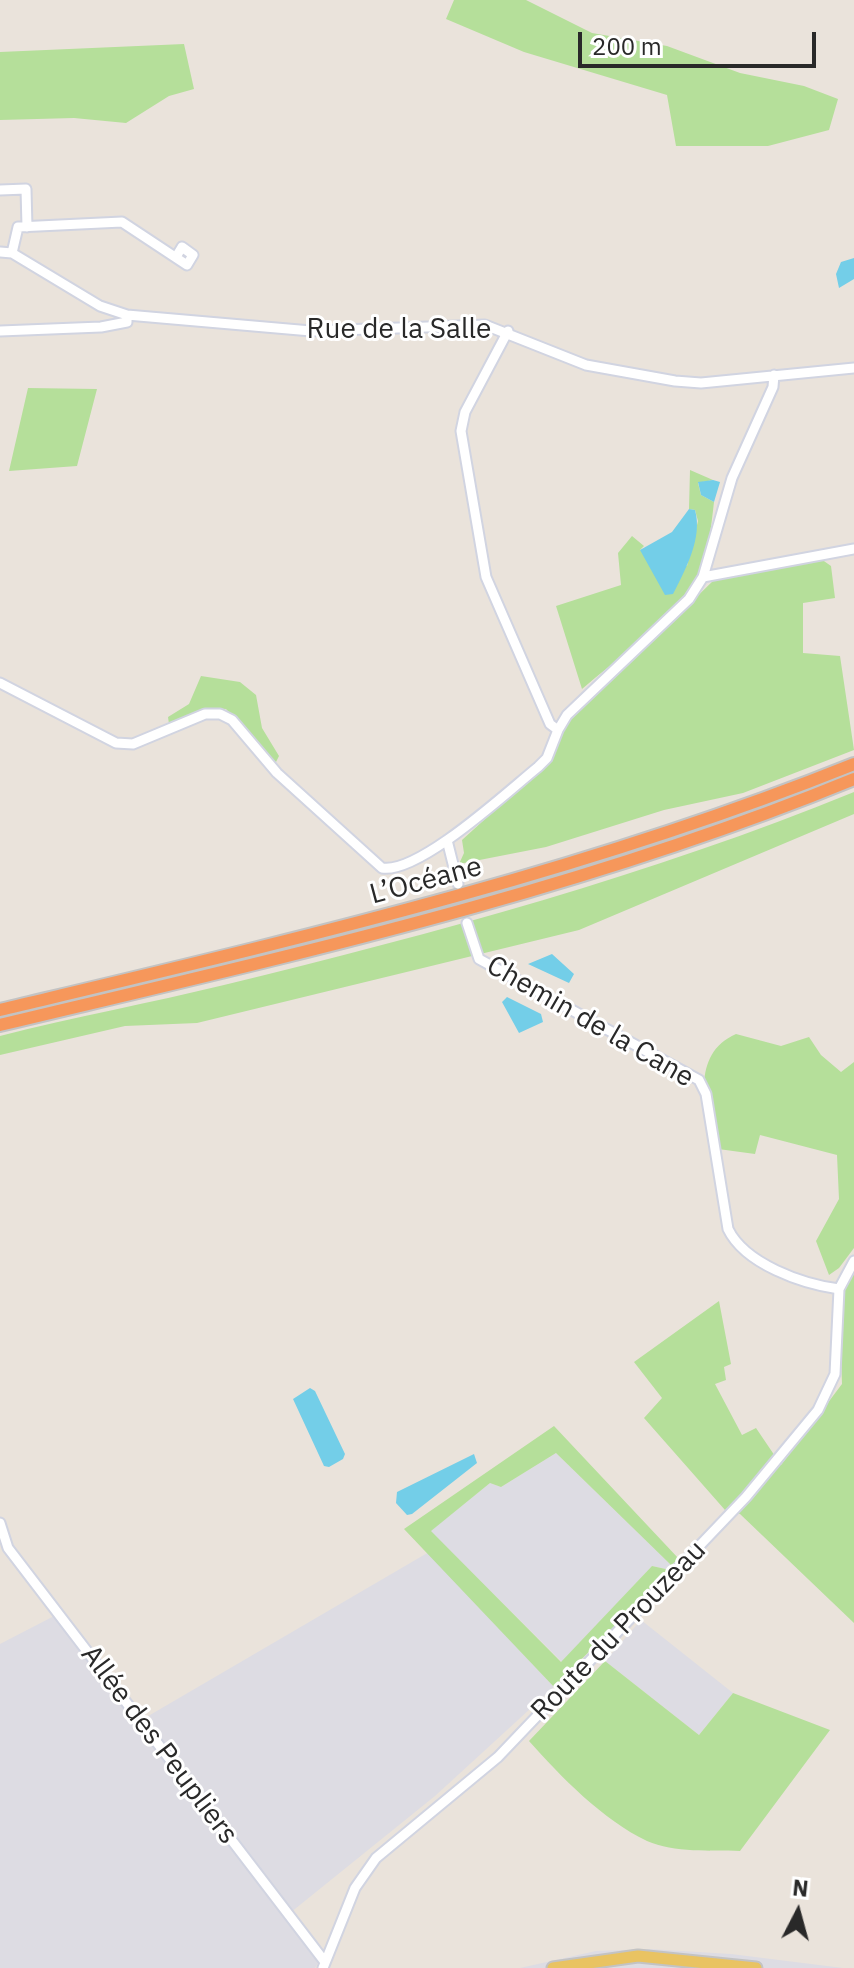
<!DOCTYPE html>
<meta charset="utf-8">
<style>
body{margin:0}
#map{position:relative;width:854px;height:1968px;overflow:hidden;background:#eae3db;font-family:"IBM Plex Sans",sans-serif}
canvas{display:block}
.north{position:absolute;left:758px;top:1872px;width:80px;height:80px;-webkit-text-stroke:6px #fff;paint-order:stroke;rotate:6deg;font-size:22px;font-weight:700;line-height:32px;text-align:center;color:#292929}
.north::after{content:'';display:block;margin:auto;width:28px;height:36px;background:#292929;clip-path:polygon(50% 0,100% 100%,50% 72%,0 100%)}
.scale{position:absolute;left:578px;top:32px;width:238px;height:36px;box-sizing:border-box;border:4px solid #292929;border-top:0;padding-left:10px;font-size:24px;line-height:28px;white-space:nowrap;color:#292929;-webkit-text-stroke:6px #fff;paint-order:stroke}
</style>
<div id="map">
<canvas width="854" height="1968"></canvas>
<div class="north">N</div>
<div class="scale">200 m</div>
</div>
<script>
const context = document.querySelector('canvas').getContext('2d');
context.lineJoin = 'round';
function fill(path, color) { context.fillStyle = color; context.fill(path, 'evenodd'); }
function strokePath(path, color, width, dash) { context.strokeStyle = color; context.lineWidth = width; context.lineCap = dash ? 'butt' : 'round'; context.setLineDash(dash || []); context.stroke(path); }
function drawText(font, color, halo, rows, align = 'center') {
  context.font = font + ' "IBM Plex Sans",sans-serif'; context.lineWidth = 6; context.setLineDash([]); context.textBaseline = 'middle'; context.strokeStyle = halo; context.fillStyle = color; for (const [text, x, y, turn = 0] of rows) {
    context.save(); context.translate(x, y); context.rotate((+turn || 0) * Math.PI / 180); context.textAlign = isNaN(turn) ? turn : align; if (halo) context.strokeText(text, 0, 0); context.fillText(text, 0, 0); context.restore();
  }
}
fill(new Path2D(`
 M556 1453 671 1565 670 1570 652 1566 562 1662 430 1531 490 1483 501 1487Z
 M429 1552 554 1687 435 1796 285 1917 319 1961 315 1968H0V1644L56 1615 138 1722Z
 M641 1620 733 1693 699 1735 605 1661Z
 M649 1949 731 1954 843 1968H520L596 1951Z`), '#dddce3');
fill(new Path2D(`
 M454 0H526L592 33 667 46 740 73 804 86 838 99 829 130 768 146H676L667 95 524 52 446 19Z
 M184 44 194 89 169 96 126 123 74 118 0 120V52Z
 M28 388 97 389 77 466 9 471Z
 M690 470 713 480 698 483 701 495 714 502C711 528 708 559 696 582 678 615 612 663 582 689L556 606 621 585 618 553 632 536 644 546 640 550 687 566 698 521 695 510 689 509Z
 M821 559 831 566 835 598 803 603V653L840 656 854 750 743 793 664 810 546 847 459 864 464 853 462 840 551 759 566 724 716 578Z
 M201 676 240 682 256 695 262 728 279 756 275 764 226 709 208 708 169 724 168 717 189 704Z
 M854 792V814L579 930 197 1023 125 1026 0 1055V1036C74 1017 150 1003 224 985 437 933 651 875 854 792Z
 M736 1034 781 1046 809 1037 821 1055 841 1072 854 1062V1248L839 1268 829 1275 816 1241 839 1199 837 1155 760 1135 755 1154 711 1148C705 1109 690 1054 736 1034Z
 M854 1267V1623L740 1514 725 1510 644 1418 662 1398 634 1362 719 1301 731 1364 724 1367 726 1380 715 1384 742 1435 756 1428 781 1465 842 1384 840 1322 844 1293Z
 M554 1426 679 1559 671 1565 556 1453 501 1487 490 1483 431 1531 561 1662 652 1566 670 1570 554 1687 404 1529Z
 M605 1661 699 1735 733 1693 830 1730 740 1851C712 1850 674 1853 647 1841 603 1820 561 1777 529 1741Z`), '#b5df9a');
fill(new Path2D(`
 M854 258V279L839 288 836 274 841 262Z
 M713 480 720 482 714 502 701 495 698 482Z
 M689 509 695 510C703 538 685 570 673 594L665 595 640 550 672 532Z
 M552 954 574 974 569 983 528 964Z
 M507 997 541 1014 543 1022 519 1033 502 1002Z
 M310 1388 315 1391 345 1454 343 1459 329 1467 324 1466 293 1399Z
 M474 1454 477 1463 412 1514 407 1515 396 1503 397 1492Z`), '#73cee8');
const minor = new Path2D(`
 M0 190 26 189 27 227
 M0 252 12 253 100 306 127 315 311 331 485 325 586 365 675 381 701 383 854 368
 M12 253 18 227 122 222 187 265 193 255 182 247 176 257
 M0 331 101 327 127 322V315
 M703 577 854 549
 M0 683 116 743 133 744 205 714H220L232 720 277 773 382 868C419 874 507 792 538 767L547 758 558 730 550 724 486 577 461 431 465 412 508 331
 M558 730 567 715 689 599 703 577 732 478 773 387 774 375
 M447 840 458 884
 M467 923 479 959 699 1080 706 1094 728 1229C745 1264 802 1284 839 1289
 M0 1523 8 1548 325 1962
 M323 1968 355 1888 376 1858 498 1757 746 1497 818 1410 835 1374 839 1289 854 1261`);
const major = new Path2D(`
 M553 1968 638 1956 756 1968`);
const highway = new Path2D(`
 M0 1010C289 941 578 875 854 764
 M0 1025C288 956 579 892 854 779`);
strokePath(minor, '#d1d4e1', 13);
strokePath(major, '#c3c3c3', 15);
strokePath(highway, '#c3c3c3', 16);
strokePath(minor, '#fff', 9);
strokePath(major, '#e9c362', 11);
strokePath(highway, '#f6975b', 12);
drawText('28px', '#292929', '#fff', [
 ["Rue de la Salle",399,330],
 ["L’Océane",426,881,-15],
 ["Chemin de la Cane",590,1022,30],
 ["Route du Prouzeau",619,1631,-46],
 ["Allée des Peupliers",159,1745,53]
]);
</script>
